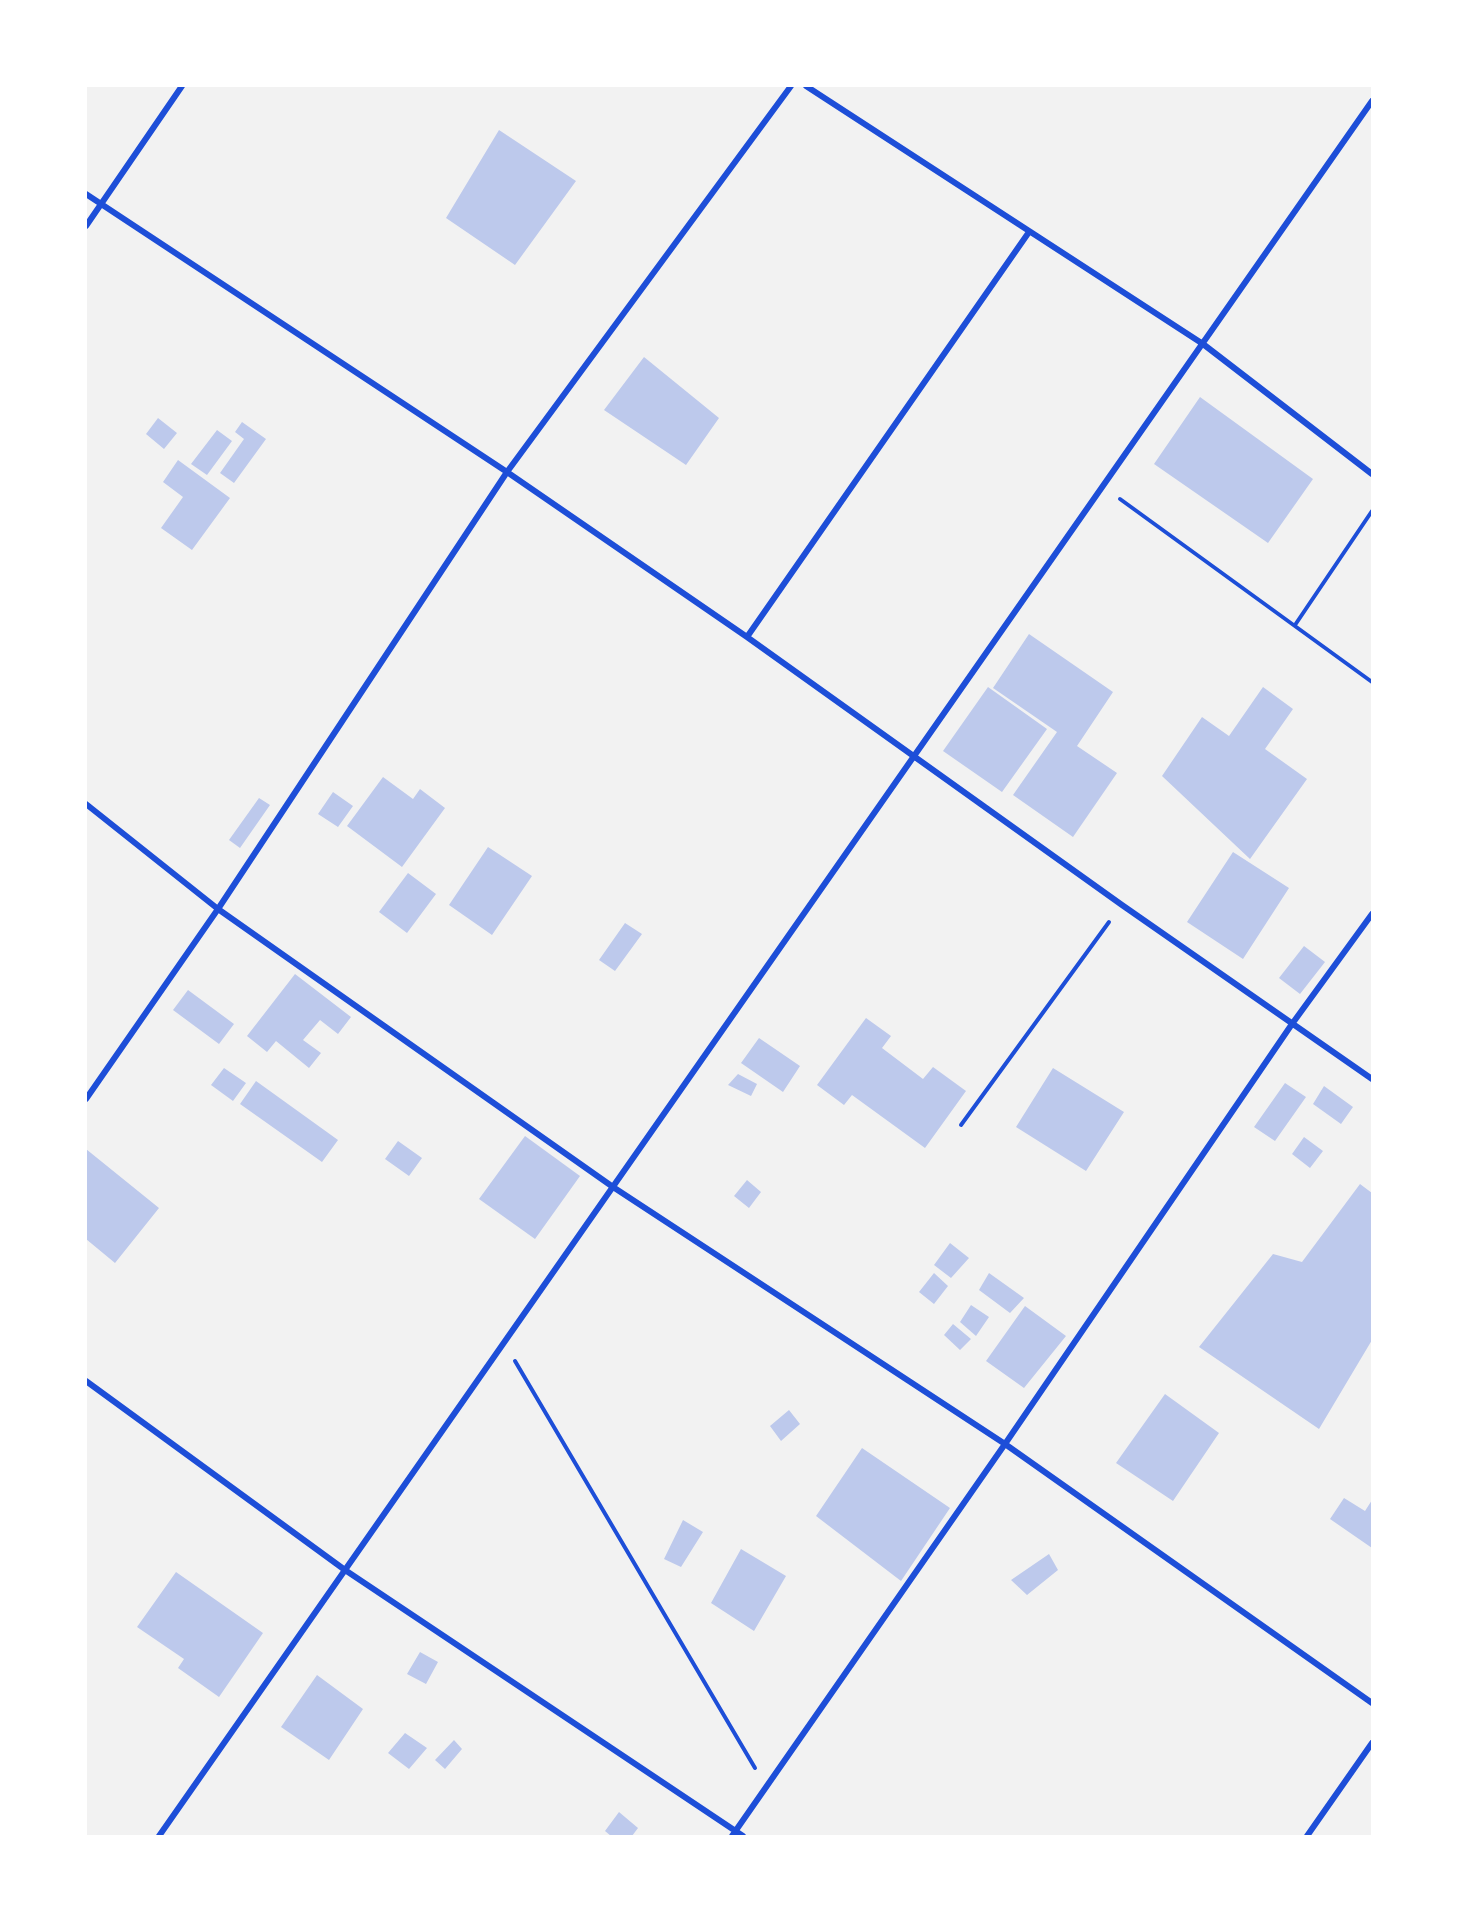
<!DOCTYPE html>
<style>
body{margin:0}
#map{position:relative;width:1458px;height:1922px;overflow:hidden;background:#f2f2f2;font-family:Georgia,serif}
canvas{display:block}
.frame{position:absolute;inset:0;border:87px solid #fff;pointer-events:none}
</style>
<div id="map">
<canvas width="1458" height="1922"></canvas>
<div class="frame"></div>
</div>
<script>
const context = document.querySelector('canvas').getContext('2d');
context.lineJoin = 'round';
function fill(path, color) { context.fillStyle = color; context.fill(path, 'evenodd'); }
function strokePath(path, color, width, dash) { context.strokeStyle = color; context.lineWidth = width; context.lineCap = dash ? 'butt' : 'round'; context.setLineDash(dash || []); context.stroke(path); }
fill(new Path2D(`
 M499 130 576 181 515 265 446 218Z
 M644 357 719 418 686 465 604 410Z
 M1200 397 1313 479 1268 543 1154 464Z
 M158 418 177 433 164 449 146 434Z
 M242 422 266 439 234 483 220 473 244 439 235 432Z
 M217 430 232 441 207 475 191 464Z
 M178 460 230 498 192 550 161 528 183 497 163 482Z
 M1029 634 1113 692 1077 746 1117 773 1073 837 1013 795 1057 732 993 688Z
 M988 687 1047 729 1002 792 943 751Z
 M1263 687 1293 709 1265 749 1307 779 1250 859 1162 776 1202 717 1229 736Z
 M383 777 413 799 420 789 445 808 402 867 347 826Z
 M333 792 353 806 338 827 318 814Z
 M259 798 270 805 240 848 229 840Z
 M488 847 532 876 492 935 449 905Z
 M1233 852 1289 888 1243 959 1187 922Z
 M408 873 436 894 407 933 379 912Z
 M625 923 642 934 615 971 599 960Z
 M1304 946 1325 962 1300 994 1279 978Z
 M295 974 351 1017 338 1034 320 1020 303 1040 321 1053 309 1068 276 1041 267 1052 247 1036Z
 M188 990 234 1024 219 1044 173 1010Z
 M866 1018 891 1036 882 1048 923 1079 933 1067 966 1091 925 1148 852 1095 844 1105 817 1085Z
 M759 1038 800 1066 783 1092 741 1063Z
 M224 1068 246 1083 233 1101 211 1085Z
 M1053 1068 1124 1112 1086 1171 1016 1127Z
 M738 1074 757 1084 751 1096 728 1085Z
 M256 1081 338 1140 322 1162 240 1104Z
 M1285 1083 1306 1097 1275 1141 1254 1127Z
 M1324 1086 1353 1107 1341 1124 1313 1104Z
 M525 1136 580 1176 535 1239 479 1199Z
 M1304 1137 1323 1151 1310 1168 1292 1154Z
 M398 1141 422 1158 409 1176 385 1159Z
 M86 1149 159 1208 115 1263 86 1239Z
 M747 1180 761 1192 749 1208 734 1196Z
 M1360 1184 1372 1193V1340L1319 1429 1199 1347 1273 1254 1302 1262Z
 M950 1243 969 1258 951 1278 934 1265Z
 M934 1273 948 1286 934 1304 919 1292Z
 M989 1273 1024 1298 1010 1313 979 1290Z
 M971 1305 989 1317 976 1336 960 1322Z
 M1025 1306 1066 1336 1024 1388 986 1361Z
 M953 1324 971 1339 960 1350 944 1335Z
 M1165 1394 1219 1433 1173 1501 1116 1463Z
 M789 1410 800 1424 781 1441 770 1426Z
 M862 1448 950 1508 901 1581 816 1516Z
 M1344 1498 1365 1511 1372 1500V1548L1330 1519Z
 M683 1520 703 1532 681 1567 664 1559Z
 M741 1549 786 1576 754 1631 711 1603Z
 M1049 1554 1058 1570 1027 1595 1011 1580Z
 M176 1572 263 1633 219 1697 178 1668 184 1659 137 1627Z
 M420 1652 438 1662 426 1684 407 1674Z
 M317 1675 363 1709 329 1760 281 1727Z
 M405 1733 427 1748 409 1769 388 1753Z
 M454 1740 462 1749 445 1769 435 1760Z
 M619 1812 638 1828 632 1836H611L605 1831Z`), '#bdc9ec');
strokePath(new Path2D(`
 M1120 499 1372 682
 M1295 625 1372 511
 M961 1125 1109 922
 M515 1361 755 1768`), '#1d4ed8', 4);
strokePath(new Path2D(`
 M806 86 1203 344 1372 474
 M86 194 507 472 747 637 1122 905 1372 1079
 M86 226 182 86
 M747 637 1029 232
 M86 804 218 909 613 1187 1005 1444 1372 1703
 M86 1099 218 909 507 472 791 86
 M86 1381 345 1570 743 1836
 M159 1836 1372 101
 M732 1836 1005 1444 1292 1024 1372 914
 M1307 1836 1372 1743`), '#1d4ed8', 6);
</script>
